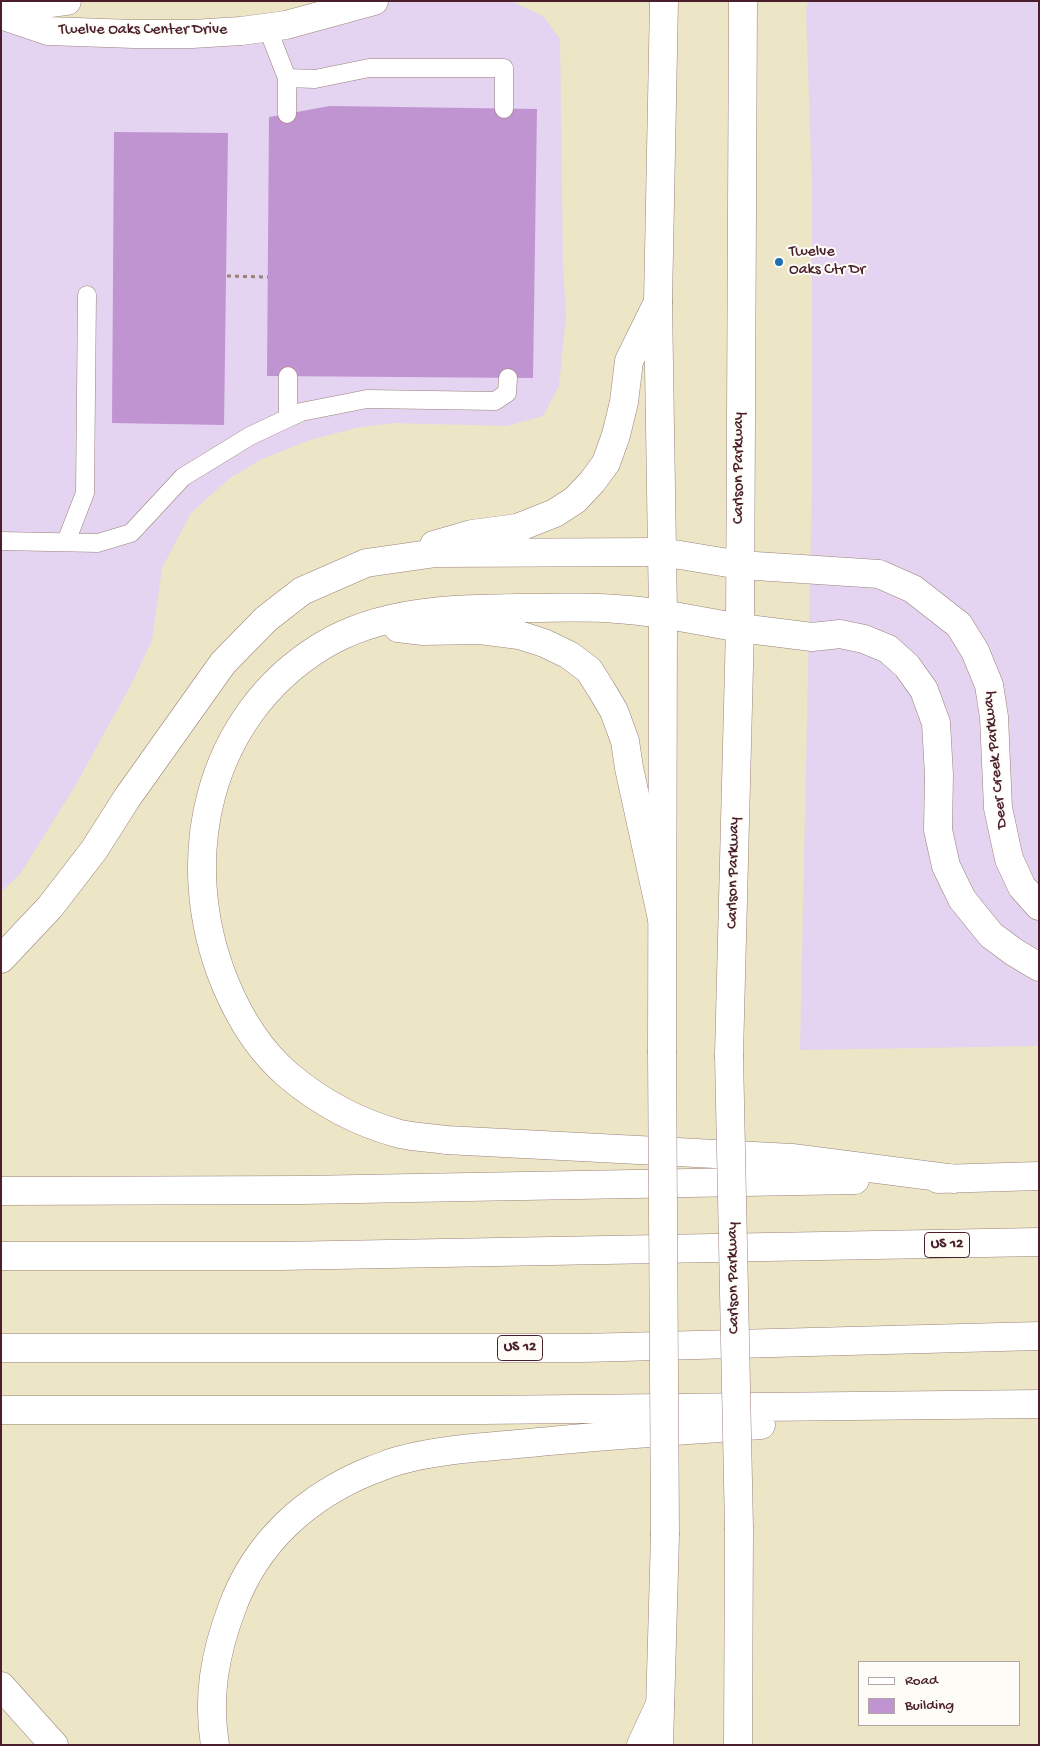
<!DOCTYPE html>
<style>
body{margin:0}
#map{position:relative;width:1040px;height:1746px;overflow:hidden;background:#ece6c7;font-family:"Gochi Hand",sans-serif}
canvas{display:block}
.frame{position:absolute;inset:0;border:2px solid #4a1f2b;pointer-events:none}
.legend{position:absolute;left:858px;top:1661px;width:162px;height:65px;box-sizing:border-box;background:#fdfcf7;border:1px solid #b5a4a5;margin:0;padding:6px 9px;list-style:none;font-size:15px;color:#4a1f2b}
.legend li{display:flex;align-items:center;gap:10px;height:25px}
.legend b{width:25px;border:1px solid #b5a4a5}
</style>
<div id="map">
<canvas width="1040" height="1746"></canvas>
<div class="frame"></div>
<ul class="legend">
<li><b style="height:6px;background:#fff"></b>Road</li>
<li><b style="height:14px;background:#c094d1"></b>Building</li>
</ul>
</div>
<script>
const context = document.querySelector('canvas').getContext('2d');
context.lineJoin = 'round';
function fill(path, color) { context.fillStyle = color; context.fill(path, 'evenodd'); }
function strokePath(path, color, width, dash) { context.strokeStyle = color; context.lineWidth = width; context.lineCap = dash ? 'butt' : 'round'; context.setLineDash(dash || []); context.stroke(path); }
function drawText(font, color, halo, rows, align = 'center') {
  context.font = font + ' "Gochi Hand",sans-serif'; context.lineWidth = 4; context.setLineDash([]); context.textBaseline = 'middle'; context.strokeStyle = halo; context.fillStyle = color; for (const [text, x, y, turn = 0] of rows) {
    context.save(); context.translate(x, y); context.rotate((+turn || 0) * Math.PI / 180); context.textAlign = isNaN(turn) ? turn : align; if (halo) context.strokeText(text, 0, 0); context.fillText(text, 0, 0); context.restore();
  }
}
fill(new Path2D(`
 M374 1H511L543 16 560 39 563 270 566 315 559 386 543 416 507 426 393 423 356 428 310 440 262 459 230 478 191 513 162 568 152 640 132 683 75 786 44 836 20 874 1 892V14L149 34Z
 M808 1H1039V1046L800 1050 812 486V185L806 11Z`), '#e4d3f1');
fill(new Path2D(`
 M330 106 537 109 533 378 267 376 269 117Z
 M114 132 228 133 224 425 112 423Z`), '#c094d1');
const lane = new Path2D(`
 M267 27 287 78 315 79 369 68H504V109
 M287 78V114
 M288 376V418
 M1 541 98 543 131 533 183 477 250 436 301 412 367 399 495 401 507 393 508 378
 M66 542 85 493 87 295`);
const street = new Path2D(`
 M1 10 67 1
 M1 15 48 31 134 34H192L241 31 286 25 374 1
 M740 565 879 574 913 589 959 625 975 651 989 685 994 717 998 808 1009 859 1022 887 1039 906
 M740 628 812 637 840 634 864 639 888 649 907 666 924 690 936 723 939 775 938 830 946 866 962 899 991 935 1014 952 1039 967`);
const secondary = new Path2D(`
 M662 552 740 565
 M663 614 740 628
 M662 1050 663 614 658 302 664 1
 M729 1055 740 628 743 1
 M659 1745 665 1535
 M738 1745 739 1529`);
const highway = new Path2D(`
 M434 545 472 534 517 528 555 513 575 500 592 482 606 463 616 435 624 402 629 361 658 302
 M663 614C648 612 632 610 617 609 587 606 556 608 525 608 456 609 383 609 322 646 206 717 175 861 225 983 239 1017 260 1051 288 1075 320 1102 359 1123 400 1134 415 1137 431 1138 446 1140L792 1158 955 1179
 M398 628 423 631 480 630 519 635 544 643 569 655 589 670 601 689 614 711 625 741 629 768 662 919
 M1 959 50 907 94 850 127 798 223 663 266 619 302 591 366 563 436 553 662 552
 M938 1179 1039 1176
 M1 1191 303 1190 855 1180
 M1 1256H280L1039 1242
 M1 1348H583L1039 1336
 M1 1410H482L1039 1404
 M1 1686 54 1745
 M215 1745C207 1697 215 1653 232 1608 256 1542 307 1496 372 1470 382 1467 391 1462 401 1460 444 1448 494 1447 539 1442 613 1435 687 1430 761 1425
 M641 1745 660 1704`);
strokePath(lane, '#9b8279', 19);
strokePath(street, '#9b8279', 29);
strokePath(secondary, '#9b8279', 29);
strokePath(highway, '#9b8279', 29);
strokePath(new Path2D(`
 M227 276 268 277`), '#9b8279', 3, [4, 4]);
strokePath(lane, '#fff', 18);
strokePath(street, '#fff', 28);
strokePath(secondary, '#fff', 28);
strokePath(highway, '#fff', 28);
const secondaryBridge = new Path2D(`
 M662 1050 665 1535
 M729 1055 739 1529`);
strokePath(secondaryBridge, '#9b8279', 29, []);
strokePath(secondaryBridge, '#fff', 28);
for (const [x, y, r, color] of [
 [779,262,5,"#1f6fb2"]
]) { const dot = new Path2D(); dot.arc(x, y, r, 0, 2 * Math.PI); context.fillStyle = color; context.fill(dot); strokePath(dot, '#fdfcf7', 2); }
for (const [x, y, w] of [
 [947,1245,45],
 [520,1348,45]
]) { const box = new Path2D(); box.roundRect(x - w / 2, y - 12.5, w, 25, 4); context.fillStyle = '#fdfcf7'; context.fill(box); strokePath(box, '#4a1f2b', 1); }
drawText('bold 15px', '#4a1f2b', null, [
 ["US 12",947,1245],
 ["US 12",520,1348]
]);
drawText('16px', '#4a1f2b', '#fdfcf7', [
 ["Twelve Oaks Center Drive",143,31],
 ["Carlson Parkway",740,468,-90],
 ["Deer Creek Parkway",996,760,-96],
 ["Carlson Parkway",734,873,-89],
 ["Carlson Parkway",734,1278,-91]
]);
drawText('16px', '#4a1f2b', '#fdfcf7', [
 ["Twelve",789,253],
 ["Oaks Ctr Dr",789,271]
], 'left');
</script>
